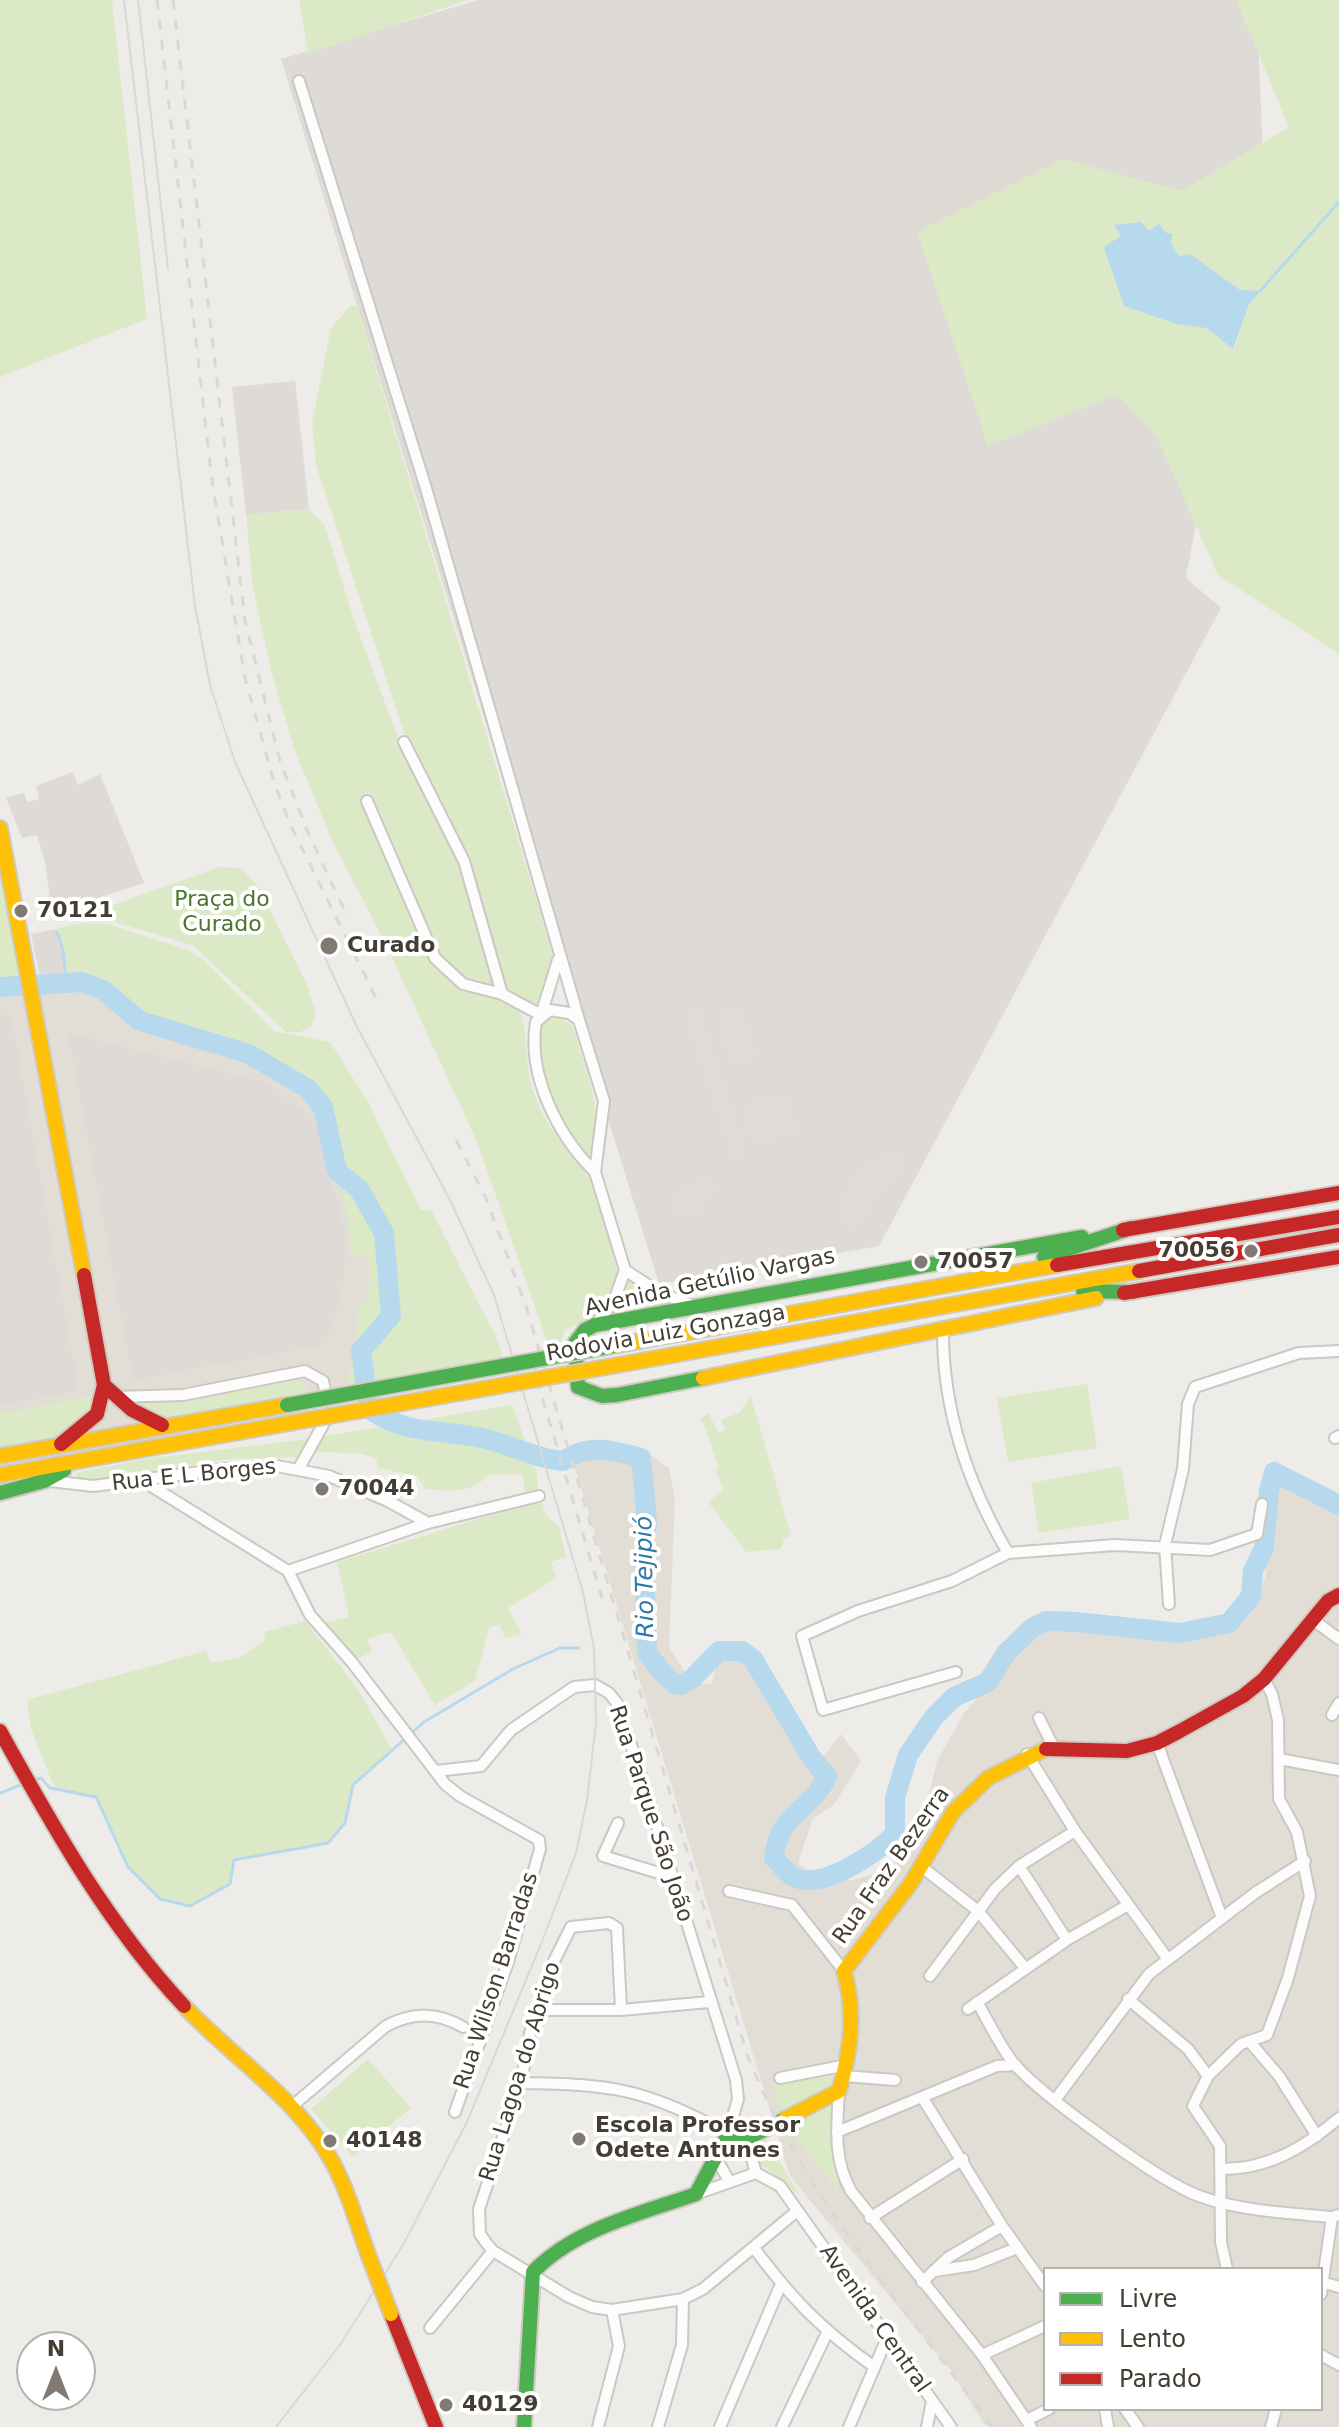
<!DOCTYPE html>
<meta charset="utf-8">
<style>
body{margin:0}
#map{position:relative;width:1339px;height:2427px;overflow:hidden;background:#eeece8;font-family:"DejaVu Sans",sans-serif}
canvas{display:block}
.legend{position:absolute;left:1043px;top:2267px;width:280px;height:144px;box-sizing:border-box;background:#fff;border:2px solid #b4b1ae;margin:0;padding:10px 14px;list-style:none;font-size:24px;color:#443d34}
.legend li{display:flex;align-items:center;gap:16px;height:40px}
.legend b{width:40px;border:2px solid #b4b1ae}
.north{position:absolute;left:16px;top:2331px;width:80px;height:80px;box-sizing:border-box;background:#fff;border:2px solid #b4b1ae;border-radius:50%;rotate:0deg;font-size:22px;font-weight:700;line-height:32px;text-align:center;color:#443d34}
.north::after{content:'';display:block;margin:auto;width:28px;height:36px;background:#807a73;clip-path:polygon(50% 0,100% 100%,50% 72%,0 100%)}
</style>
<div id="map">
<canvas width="1339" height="2427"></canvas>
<ul class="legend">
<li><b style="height:10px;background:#4caf50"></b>Livre</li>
<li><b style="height:10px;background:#ffc107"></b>Lento</li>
<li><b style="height:10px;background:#c62828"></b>Parado</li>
</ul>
<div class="north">N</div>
</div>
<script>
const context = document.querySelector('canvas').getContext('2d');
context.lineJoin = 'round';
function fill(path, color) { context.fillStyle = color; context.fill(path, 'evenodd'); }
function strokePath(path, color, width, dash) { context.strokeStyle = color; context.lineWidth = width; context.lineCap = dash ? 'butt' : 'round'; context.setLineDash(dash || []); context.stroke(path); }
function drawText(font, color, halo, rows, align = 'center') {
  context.font = font + ' "DejaVu Sans",sans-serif'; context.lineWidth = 8; context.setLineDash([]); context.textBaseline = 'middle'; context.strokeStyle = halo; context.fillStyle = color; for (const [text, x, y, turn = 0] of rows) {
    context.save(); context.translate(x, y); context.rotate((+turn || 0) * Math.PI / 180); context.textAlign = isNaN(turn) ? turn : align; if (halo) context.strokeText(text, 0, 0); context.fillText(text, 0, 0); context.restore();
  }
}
fill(new Path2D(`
 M93 983 285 1060 368 1146 391 1393 0 1470V996L28 988Z
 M628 1449 651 1455 669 1468 675 1498 669 1648 694 1685 712 1683 717 1665 734 1654 759 1655 775 1690 820 1761 841 1734 861 1761 834 1805 813 1818 798 1863 822 1880H852L889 1869 911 1849 918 1834 915 1814 928 1798 937 1761 964 1713 1030 1638 1066 1623 1177 1636 1217 1630 1226 1614 1248 1608 1265 1579 1274 1485 1281 1478H1309L1339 1497V2427H991L984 2424 952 2372 790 2176 573 1461ZM1045 2269H1321V2409H1045Z`), '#e3ded5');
fill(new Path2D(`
 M478 0H1241L1257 13 1263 158 1186 578 1221 608 879 1246 659 1284 281 59Z
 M295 381 309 509 246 515 232 387Z
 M73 772 78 785 100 774 144 883 52 913 45 862 37 835 22 838 6 798 24 793 27 802 39 799 36 786Z
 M55 929 63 950 66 982H41L31 934Z
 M11 1014 79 1391 0 1405V1015Z
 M68 1033 266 1082 316 1121 347 1239 342 1293 325 1345 133 1380Z`), '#dedbd6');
fill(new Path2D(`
 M0 0H112L147 319 0 377Z
 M299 0H468L308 54Z
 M1236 0H1339V654L1218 575 1156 435 1117 395 988 446 917 232 1063 159 1182 191 1289 127ZM1141 222 1149 232 1166 233 1179 256 1190 254 1240 290 1259 292 1249 305 1234 349 1207 328 1177 324 1124 306 1104 248 1121 236 1115 226Z
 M351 305 357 307 554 958 539 1005 505 990 467 858 450 817 404 733 316 465 312 422 331 328Z
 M309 509 325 526 354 620 400 743 460 865 500 1000 518 1006C530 1035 523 1065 535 1096 548 1132 566 1144 586 1173 600 1192 611 1249 618 1274L599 1314 565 1330 560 1346 550 1350 477 1142 388 949 331 838 295 751 271 671 253 588 246 515Z
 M220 867 241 868 258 886 306 982 316 1013 311 1027 300 1032H286L192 945 87 914Z
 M0 870 19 977 25 976 28 988 0 996Z
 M82 923 108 924 188 950 204 960 274 1031 330 1042 368 1102 421 1210H431L498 1341 504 1362 352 1388 346 1378 356 1353 358 1309 369 1298V1259L351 1255C350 1224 343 1196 336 1165 332 1148 331 1122 322 1106 291 1052 198 1040 144 1022 112 1011 107 982 66 982L63 950 55 929Z
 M554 1015 572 1025C582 1058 612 1129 586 1159 560 1123 530 1068 541 1023Z
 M627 1277 684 1306 602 1320 622 1292Z
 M297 1374 307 1392 169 1418 152 1416 124 1400Z
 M1087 1384 1097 1448 1008 1462 997 1398Z
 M93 1396C86 1439 35 1440 0 1447V1414Z
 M751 1396 791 1536 784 1539 781 1549 746 1552 708 1502 724 1490 716 1472 719 1466C710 1449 710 1433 700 1418L709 1414 718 1432 725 1430 721 1421 740 1412Z
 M512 1405 537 1473 538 1489 525 1492 522 1474 488 1475C472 1494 448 1491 425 1489L417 1476 378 1468 376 1458 359 1453 302 1452 297 1457 228 1459 96 1482 79 1481 76 1473 144 1459 308 1439Z
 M1121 1466 1130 1519 1039 1533 1031 1483Z
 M542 1503 546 1515 559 1527 566 1557 551 1562 556 1578 508 1608 522 1634 505 1638 500 1625 489 1628 475 1681 435 1705 391 1632 367 1639 372 1652 355 1660 322 1623 349 1617 337 1562 505 1511Z
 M305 1621 356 1686 393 1751 354 1785 345 1823 328 1843 234 1860 230 1884 190 1906 160 1899 128 1867 96 1798 56 1788 52 1782 31 1729 27 1700 206 1651 211 1663 239 1658 265 1640 264 1632Z
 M368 2059 411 2108 353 2157 311 2109Z
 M843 2068 835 2087 782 2113 771 2081Z
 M834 2099 838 2192 787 2127Z
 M763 2133 800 2196 754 2159 751 2141Z`), '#dce9c7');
fill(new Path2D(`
 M741 1007 758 1057 732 1065 716 1015Z
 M701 1010 747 1159 734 1163 686 1015Z
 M786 1092 798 1133 752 1146 740 1106Z
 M899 1148 907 1163 854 1230 839 1219 850 1179 860 1167Z
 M711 1177 717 1195 702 1200 705 1209 679 1218 670 1192Z`), '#dedbd8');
fill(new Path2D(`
 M1141 222 1149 231 1159 224 1166 233H1172L1171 244 1179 256 1190 254 1240 290 1260 291 1249 305 1233 349 1207 328 1177 324 1124 306 1104 247 1121 236 1114 225Z`), '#b7d9ee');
strokePath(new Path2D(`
 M1260 291 1339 202
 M57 932 63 950 66 982
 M34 1780 41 1778 50 1788 96 1797 128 1867 160 1899 190 1906 230 1884 234 1860 328 1843 345 1823 353 1785 424 1722 513 1669 560 1648H579
 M0 1793 23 1784`), '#b7d9ee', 3);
strokePath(new Path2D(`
 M0 987 82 982 103 990 140 1021 249 1054 308 1089 323 1107 337 1171 359 1189 384 1233 391 1316 361 1351 369 1409C409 1437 442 1428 486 1439 513 1446 535 1458 563 1461 588 1443 613 1450 641 1458L647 1523 644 1554 647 1653 661 1671 675 1684 681 1685 692 1679 719 1651H742L753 1659 811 1757 827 1777C811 1811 778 1813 774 1858 779 1863 786 1872 792 1876 820 1893 877 1853 895 1834V1798L908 1755 934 1717 954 1697 988 1682 1006 1653 1032 1628 1046 1621 1076 1622 1180 1633 1229 1623 1251 1596 1253 1571 1264 1548 1269 1491 1274 1472 1339 1505`), '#b7d9ee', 20);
const street = new Path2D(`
 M299 81 425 485 579 1020
 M404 742 464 861 502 994 541 1015 558 960
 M367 801 435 958 463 984 502 994
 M595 1172C558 1136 527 1075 536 1022L550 1010 569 1013 579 1020 604 1101 595 1172 625 1270 614 1301 595 1325
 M625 1270 660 1293 692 1305
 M943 1327C942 1409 967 1483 1008 1553
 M115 1397 183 1395 305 1371 323 1381 327 1399
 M1335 1438 1339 1436
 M299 1468 329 1414
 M140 1479 288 1571 310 1615 351 1661 445 1784 460 1796 539 1840 540 1849 508 1962 455 2112
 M50 1481 93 1486 224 1469 277 1466 329 1476 388 1501 428 1523
 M288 1571 428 1523 539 1496
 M1169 1604 1165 1545 1183 1469 1188 1404 1195 1387 1299 1353 1339 1351
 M1312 1619 1339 1639
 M956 1672 823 1710 802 1636 858 1611 952 1581 1008 1553 1115 1545 1210 1550 1257 1534 1262 1504
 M1332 1715 1339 1703
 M1039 1718 1054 1748
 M1157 1743 1222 1918
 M1027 1754 1075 1831 1167 1958
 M1279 1759 1339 1770
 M436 1771 481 1766 511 1730 574 1687 595 1685 609 1693 617 1703 638 1766 736 2080 738 2099 728 2134C648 2089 611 2084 521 2083
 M618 1823 603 1856 672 1877
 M1019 1866 1067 1940
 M922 1867 978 1911 1025 1968
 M729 1891 792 1905 844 1971
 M930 1976 995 1889 1019 1866 1075 1831
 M1128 1999 1188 2049 1208 2076 1193 2106 1220 2146 1221 2242 1227 2269
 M977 2002C989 2022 1000 2047 1015 2065 1043 2096 1160 2182 1199 2196 1239 2211 1289 2213 1332 2217
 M968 2009 1067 1940 1128 1905
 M540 2010H621L709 2002
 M621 2010 617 1928 609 1923 571 1927 554 1961 530 2033 521 2083 479 2209 480 2234 487 2244 493 2251 569 2297 592 2307 612 2310 683 2299 703 2289 797 2211
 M1249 2041 1279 2076 1317 2136
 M844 2076 895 2080
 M1208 2076 1241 2044 1267 2035 1288 1978 1310 1896 1297 1832 1279 1799 1278 1720 1272 1694 1264 1679
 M780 2078 847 2065
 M839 2091C837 2126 833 2159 851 2191L982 2355 1031 2427
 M922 2097 1002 2226 1045 2286
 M1055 2100 1149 1974 1255 1893 1305 1861
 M290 2108 386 2026C413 2012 437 2012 463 2027
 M837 2132 997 2066 1016 2065
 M746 2138 756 2173
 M715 2156 729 2181
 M1222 2169C1268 2169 1304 2148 1339 2118
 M696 2194 756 2173 780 2186 951 2427
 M870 2218 963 2159
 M754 2248C792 2299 821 2329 873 2366
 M935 2271 974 2265 1017 2248
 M922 2282 949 2257 1002 2226
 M1325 2283 1339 2287
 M1321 2294 1332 2217 1339 2215
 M430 2328 493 2251
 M982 2355 1045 2326
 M1321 2355 1339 2365
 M1105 2409 1108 2427
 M1125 2409 1138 2427
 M1027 2420 1049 2409
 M598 2427 619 2346 612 2310
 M658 2427 682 2345 683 2299
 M720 2427 781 2284
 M782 2427 827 2333
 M849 2427 887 2338
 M927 2427 932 2401
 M1271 2427 1276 2409`);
const fast = new Path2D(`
 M1044 1257 1131 1228
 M1083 1291 1133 1292
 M703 1378 617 1395 602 1396 578 1387 575 1343 585 1330 595 1325 1082 1237
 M0 1493 44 1481 64 1470
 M524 2427 533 2272C576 2228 640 2214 696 2194L728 2134 750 2137 785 2119`);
const slow = new Path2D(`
 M0 828 84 1275
 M613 1346 1057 1265
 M618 1365 1139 1271
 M703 1378 1096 1298
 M0 1456 287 1405
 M0 1475 290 1423
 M184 2006C231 2056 294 2096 329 2156 347 2187 356 2221 368 2254
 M785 2119 839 2091C851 2050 856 2013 844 1971L911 1883 953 1812 988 1778 1046 1749`);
const jam = new Path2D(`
 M1123 1230 1339 1193
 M1057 1265 1339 1217
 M1139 1271 1339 1235
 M1124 1293 1339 1257
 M104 1385 132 1410 162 1425
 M61 1444 97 1414 104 1385 84 1275
 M0 1731C53 1827 108 1925 184 2006
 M1046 1749 1127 1751 1157 1743 1180 1731 1243 1696 1264 1679 1328 1601 1339 1595
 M391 2314 436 2427`);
strokePath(street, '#cbc8c4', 14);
strokePath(fast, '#cfcac0', 18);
strokePath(slow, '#cfcac0', 18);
strokePath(jam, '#cfcac0', 18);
strokePath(street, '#fcfcfc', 10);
strokePath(fast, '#4caf50', 14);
strokePath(slow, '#ffc107', 14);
strokePath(jam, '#c62828', 14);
strokePath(new Path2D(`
 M124 0 195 606 210 685 235 762 356 1025 449 1198 494 1295 583 1592 594 1649 596 1723 587 1800 576 1853 541 1944 467 2122 403 2245 340 2345 276 2427
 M138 0 168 269`), '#d8d8d7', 2);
strokePath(new Path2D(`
 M157 0 212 481 245 678 274 782 290 824 378 1002
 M173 0 245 621 280 761 306 828 348 918
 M456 1140 485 1196 526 1306 747 2054C801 2194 905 2307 992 2427
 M531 1360 602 1598`), '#d8d8d7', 3, [10, 10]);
const fastBridge = new Path2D(`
 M287 1405 613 1346`);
const slowBridge = new Path2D(`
 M290 1423 618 1365
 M368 2254 391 2314`);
strokePath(fastBridge, '#cfcac0', 18, []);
strokePath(slowBridge, '#cfcac0', 18, []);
strokePath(fastBridge, '#4caf50', 14);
strokePath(slowBridge, '#ffc107', 14);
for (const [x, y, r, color] of [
 [21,911,8,"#807a73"],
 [329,946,10,"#807a73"],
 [1251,1251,8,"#807a73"],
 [921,1262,8,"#807a73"],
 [322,1489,8,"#807a73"],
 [579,2139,8,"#807a73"],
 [330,2141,8,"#807a73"],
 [446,2405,8,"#807a73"]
]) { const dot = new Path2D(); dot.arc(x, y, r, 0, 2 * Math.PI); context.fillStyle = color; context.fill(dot); strokePath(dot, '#fff', 3); }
drawText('22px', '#487528', '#fff', [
 ["Praça do",222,900],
 ["Curado",222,925]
]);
drawText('bold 22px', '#443d34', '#fff', [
 ["70121",37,911],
 ["Curado",347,946],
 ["70056",1235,1251,"right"],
 ["70057",937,1262],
 ["70044",338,1489],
 ["Escola Professor",595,2126],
 ["Odete Antunes",595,2151],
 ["40148",346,2141],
 ["40129",462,2405]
], 'left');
drawText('22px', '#443d34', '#fff', [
 ["Avenida Getúlio Vargas",710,1283,-12],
 ["Rodovia Luiz Gonzaga",666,1334,-10],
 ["Rua E L Borges",194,1476,-6],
 ["Rua Parque São João",650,1814,72],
 ["Rua Fraz Bezerra",892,1866,-55],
 ["Rua Wilson Barradas",497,1981,-72],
 ["Rua Lagoa do Abrigo",521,2072,-73],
 ["Avenida Central",874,2319,55]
]);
drawText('italic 24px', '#2d78a7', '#fff', [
 ["Rio Tejipió",646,1577,-91]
]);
</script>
